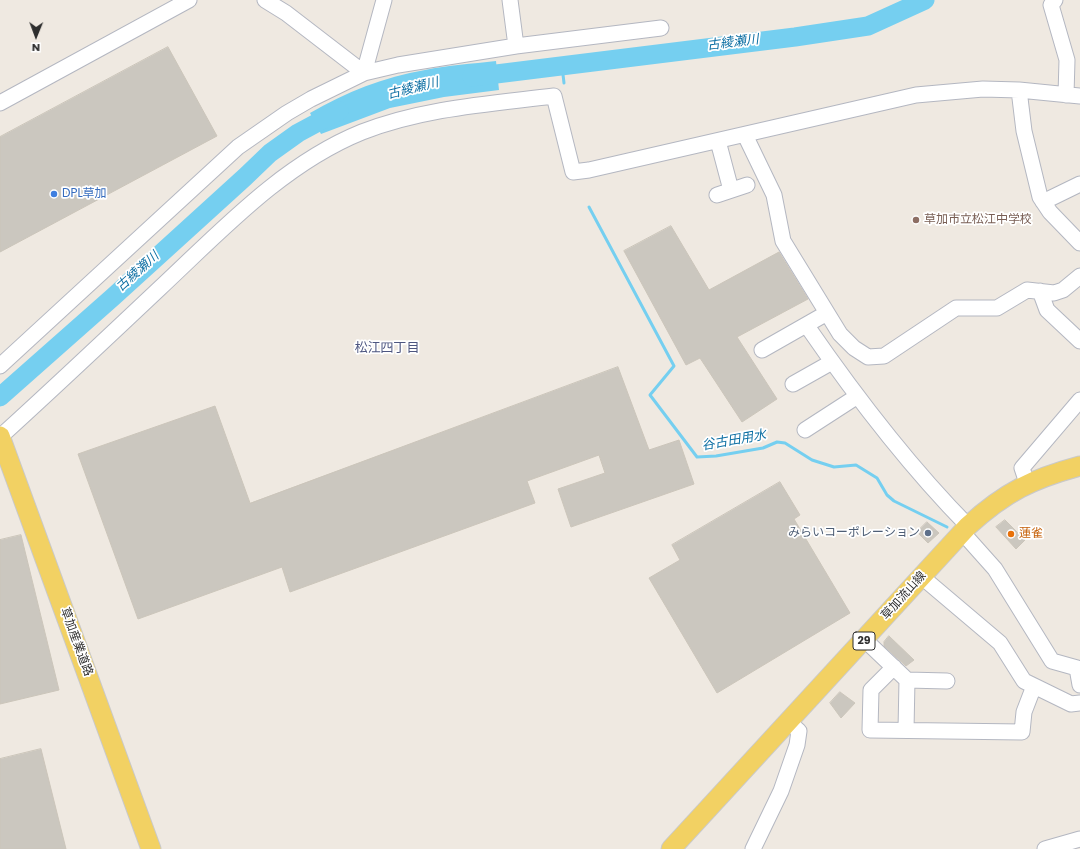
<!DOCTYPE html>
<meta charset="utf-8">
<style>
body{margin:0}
#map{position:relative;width:1080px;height:849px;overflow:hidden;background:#efe9e1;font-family:Poppins,sans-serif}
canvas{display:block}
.north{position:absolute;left:16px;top:16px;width:40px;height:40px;-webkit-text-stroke:3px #fff;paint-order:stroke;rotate:181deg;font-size:11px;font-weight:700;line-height:16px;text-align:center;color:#2e2e2e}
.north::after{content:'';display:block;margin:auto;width:14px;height:18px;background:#2e2e2e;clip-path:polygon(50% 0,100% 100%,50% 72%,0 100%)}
</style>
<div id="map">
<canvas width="1080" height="849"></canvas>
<div class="north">N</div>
</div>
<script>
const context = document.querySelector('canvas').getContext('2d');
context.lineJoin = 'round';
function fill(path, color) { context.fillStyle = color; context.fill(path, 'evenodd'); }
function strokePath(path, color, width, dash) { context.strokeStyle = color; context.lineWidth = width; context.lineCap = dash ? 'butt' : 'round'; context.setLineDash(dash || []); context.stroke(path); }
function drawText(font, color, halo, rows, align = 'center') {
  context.font = font + ' Poppins,"Noto Sans JP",sans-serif'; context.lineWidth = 3.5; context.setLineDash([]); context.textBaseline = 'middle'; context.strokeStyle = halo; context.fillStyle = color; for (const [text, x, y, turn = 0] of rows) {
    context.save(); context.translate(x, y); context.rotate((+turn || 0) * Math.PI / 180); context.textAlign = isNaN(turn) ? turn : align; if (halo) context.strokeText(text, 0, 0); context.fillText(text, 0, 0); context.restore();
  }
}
fill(new Path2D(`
 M496 61 499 90 444 97 390 108 321 134 310 113C346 92 384 77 425 70 448 65 472 64 496 61Z`), '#75cff0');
strokePath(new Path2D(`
 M562 66 564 83
 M589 207 674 366 650 395 697 457 716 456 763 448 777 442 785 443 812 460 834 467 856 465 877 478 887 495 894 501 947 527`), '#75cff0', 3);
strokePath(new Path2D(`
 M472 77 795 37 868 26 925 0
 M0 397 113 297 245 177 270 153 298 133 339 111`), '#75cff0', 19);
const building = new Path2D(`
 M168 47 217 136 0 252V137Z
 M671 226 709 290 779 252 808 299 737 337 777 399 742 422 700 358 686 365 624 251Z
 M618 367 649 450 679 440 694 484 571 527 558 489 605 473 599 455 527 481 535 503 290 592 282 567 138 619 78 454 215 406 250 503Z
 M780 482 800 515 794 519 850 613 717 693 649 578 680 560 672 545Z
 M1005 520 1025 540 1016 549 996 527Z
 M927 522 939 533 928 543 917 532Z
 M21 535 59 690 0 704V540Z
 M889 636 914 660 906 666 884 646V642Z
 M840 692 855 703 841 718 830 703Z
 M41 749 66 849H0V759Z`);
fill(building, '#cbc7bf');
strokePath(building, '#cbc5ba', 1);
const minor = new Path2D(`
 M265 0 286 13 364 73 384 0
 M510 0 516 46
 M1055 0 1051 5 1067 60 1066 95
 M1019 90 1024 131 1040 197 1050 212 1080 243
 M0 103 189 0
 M745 135 774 195 783 241 840 334 854 348 868 357 884 356 956 308H997L1027 290 1054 293 1063 290 1080 276
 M718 141 731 190
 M717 195 747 185
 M1043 202 1080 184
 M1040 291 1047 310 1080 341
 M807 326C856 397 907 464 968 526
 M762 350 827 313
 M0 366 238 147 287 113 311 99 364 73 398 65 516 46 661 28
 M793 384 832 362
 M805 430 856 397
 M0 437C54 388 107 338 160 288 222 230 283 164 362 132 424 108 489 104 554 96L573 172 589 170 916 95 983 89 1019 90 1080 96
 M1027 483 1022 468 1080 400
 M962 532 995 569 1052 661 1077 668 1080 685
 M922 577 1000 643 1024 681 1071 704 1080 703
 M865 640 907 680 947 681
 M894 667 871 690 870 730 1022 732 1024 712 1034 686
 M906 730 907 680
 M753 849 781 791 797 745 799 731 789 722
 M1045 849 1080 839`);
const major = new Path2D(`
 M0 436 151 849
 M671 849 968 526C1005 492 1032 479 1080 466`);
strokePath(minor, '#b4b7c1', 17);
strokePath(major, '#c9c9c9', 21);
strokePath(minor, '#fff', 15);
strokePath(major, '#f2d163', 19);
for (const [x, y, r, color] of [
 [54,194,4,"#3f7fe0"],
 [916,220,4,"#8d6e63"],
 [928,533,4,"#5c6f8a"],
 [1011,534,4,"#e8710a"]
]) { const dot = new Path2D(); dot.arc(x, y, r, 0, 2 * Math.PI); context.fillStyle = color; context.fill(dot); strokePath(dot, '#fff', 1.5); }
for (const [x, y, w] of [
 [864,641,22]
]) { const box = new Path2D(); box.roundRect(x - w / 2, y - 9, w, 18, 3); context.fillStyle = '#fff'; context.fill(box); strokePath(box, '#2e2e2e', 1); }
drawText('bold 11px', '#2e2e2e', null, [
 ["29",864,641]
]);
drawText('12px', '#366cbe', '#fff', [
 ["DPL草加",62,194]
], 'left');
drawText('12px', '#785e54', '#fff', [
 ["草加市立松江中学校",924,220]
], 'left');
drawText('12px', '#4e5e75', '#fff', [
 ["みらいコーポレーション",920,533]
], 'right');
drawText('12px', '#c56008', '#fff', [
 ["蓮雀",1019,534]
], 'left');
drawText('12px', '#2e2e2e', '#fff', [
 ["草加流山線",904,596,-48],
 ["草加産業道路",76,642,70]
]);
drawText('italic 13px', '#0d6fa3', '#fff', [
 ["古綾瀬川",733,43,-7],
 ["古綾瀬川",413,89,-14],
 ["古綾瀬川",138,272,-42],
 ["谷古田用水",734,441,-10]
]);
drawText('13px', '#4d5680', '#fff', [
 ["松江四丁目",387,349]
]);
</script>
